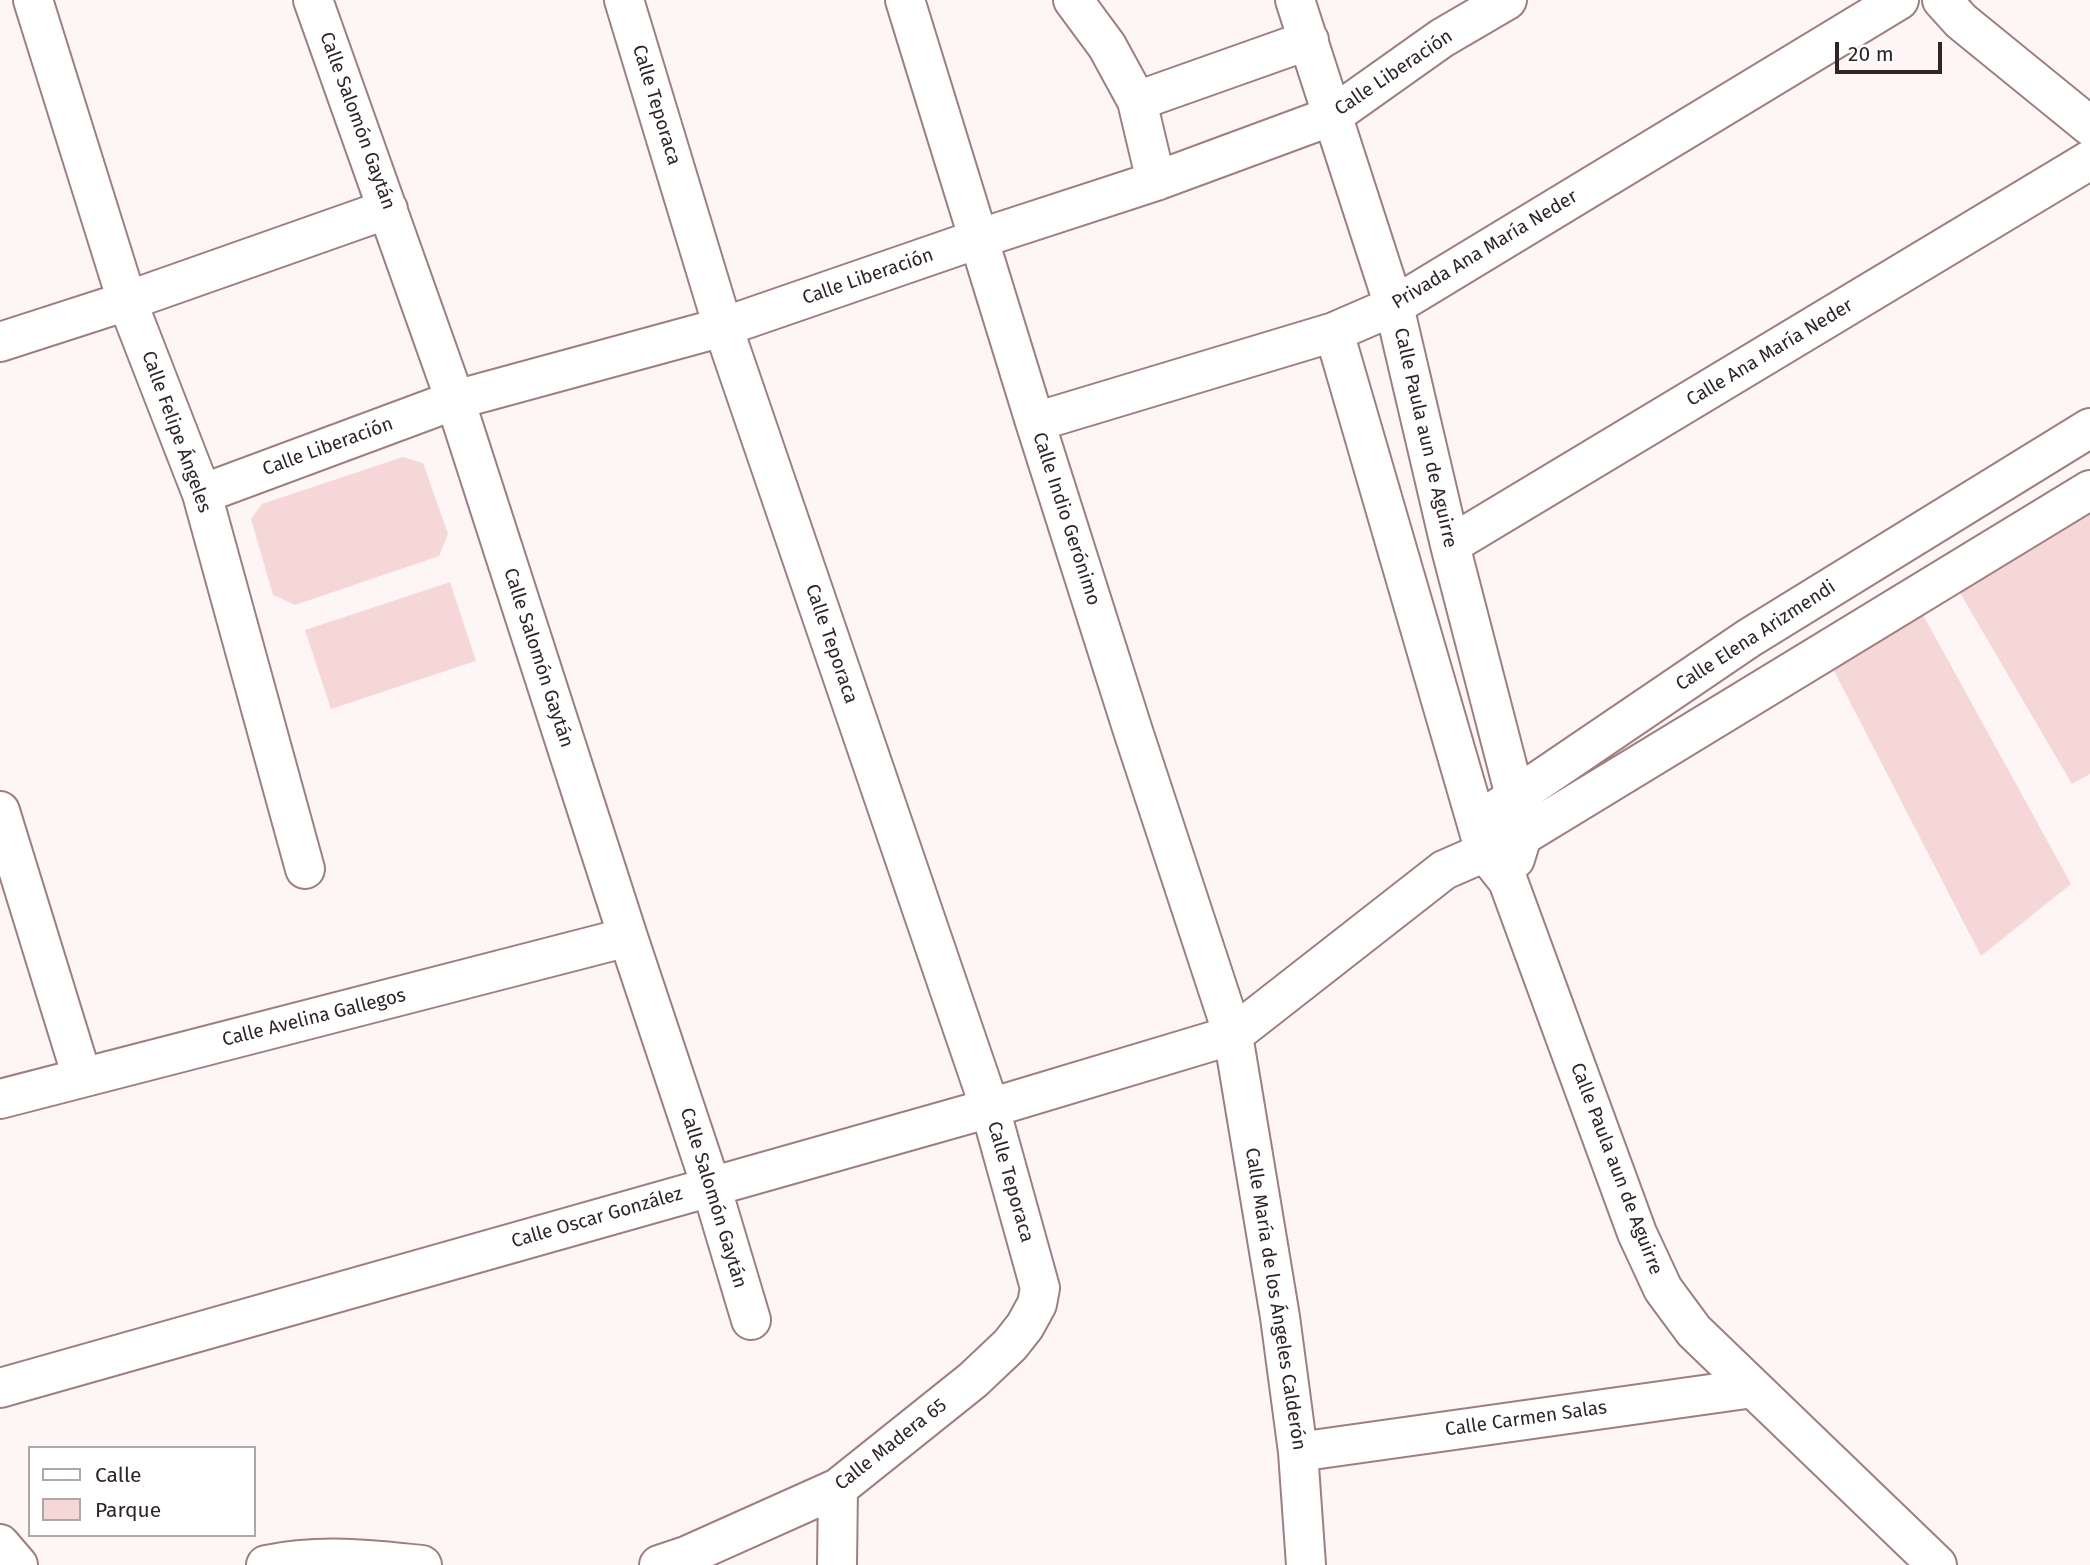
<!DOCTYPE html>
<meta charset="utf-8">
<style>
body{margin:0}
#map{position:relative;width:2090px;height:1565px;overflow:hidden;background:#fef6f6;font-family:"Fira Sans",sans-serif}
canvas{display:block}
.legend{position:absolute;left:28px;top:1446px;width:228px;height:91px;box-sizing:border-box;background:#fff;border:2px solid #ada7a7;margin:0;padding:9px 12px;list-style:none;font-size:21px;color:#312424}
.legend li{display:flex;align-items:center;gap:14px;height:35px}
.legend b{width:35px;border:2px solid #ada7a7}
.scale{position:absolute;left:1835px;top:42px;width:107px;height:32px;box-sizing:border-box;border:4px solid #312424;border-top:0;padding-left:9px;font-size:21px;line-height:24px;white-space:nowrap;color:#312424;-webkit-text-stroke:5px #fff;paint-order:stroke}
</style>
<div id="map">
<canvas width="2090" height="1565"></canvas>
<ul class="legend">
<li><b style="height:9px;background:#fff"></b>Calle</li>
<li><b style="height:19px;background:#f6d7d7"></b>Parque</li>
</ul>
<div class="scale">20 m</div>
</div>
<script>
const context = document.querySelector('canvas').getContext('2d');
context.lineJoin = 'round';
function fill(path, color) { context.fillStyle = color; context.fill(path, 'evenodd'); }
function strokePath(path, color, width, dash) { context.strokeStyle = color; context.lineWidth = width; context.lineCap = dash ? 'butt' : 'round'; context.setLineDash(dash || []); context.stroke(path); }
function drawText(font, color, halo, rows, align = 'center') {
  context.font = font + ' "Fira Sans",sans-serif'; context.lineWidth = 6; context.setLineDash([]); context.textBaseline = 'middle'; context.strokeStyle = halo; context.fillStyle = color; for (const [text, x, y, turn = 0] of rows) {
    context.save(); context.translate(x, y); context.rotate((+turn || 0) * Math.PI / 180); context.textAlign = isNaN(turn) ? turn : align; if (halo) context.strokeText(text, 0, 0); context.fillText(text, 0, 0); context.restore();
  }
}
fill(new Path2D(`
 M403 457 423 463 448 534 439 556 295 605 273 595 251 519 262 504Z
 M2090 513V774L2072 784 1960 593Z
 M450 582 476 661 331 709 305 630Z
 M1922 613 2071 884 1981 956 1833 669Z`), '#f6d7d7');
const minor = new Path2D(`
 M33 0 127 301 202 494 305 869
 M313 0 455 400 628 937 711 1186 751 1320
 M624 0 723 327 990 1108 1040 1288 1037 1304 1025 1326 1010 1345 973 1380 838 1488 686 1556 659 1565
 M905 0 1035 422 1133 731 1233 1035 1280 1317 1298 1452 1306 1565
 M1073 0 1107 46 1137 101 1156 181
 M1295 0 1394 306 1450 545 1515 796 1522 836 1515 859
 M1942 0 1961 21 2090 126
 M1137 101 1309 40
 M1334 332 1485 852 1508 881 1637 1233 1663 1289 1694 1331 1937 1565
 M0 342 127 301 388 209
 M1035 422 1334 332 1394 306 1899 0
 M202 494 455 400 723 327 978 239 1156 181 1332 116 1442 38 1507 0
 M1450 545 2090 160
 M1497 809 1749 638 2090 428
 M0 811 82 1077
 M0 1099 628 937
 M0 1388 990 1108 1233 1035 1444 870 1522 836 2090 490
 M1298 1452 1753 1388
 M0 1544 18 1565
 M266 1565C318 1554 369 1559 422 1565
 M837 1565 838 1488`);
strokePath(minor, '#9f7f7e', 42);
strokePath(minor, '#fff', 38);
drawText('19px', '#312424', '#fff', [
 ["Calle Liberación",1394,73,-34],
 ["Calle Teporaca",656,105,73],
 ["Calle Salomón Gaytán",357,121,70],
 ["Privada Ana María Neder",1485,250,-31],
 ["Calle Liberación",868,277,-19],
 ["Calle Ana María Neder",1770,353,-31],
 ["Calle Felipe Ángeles",176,432,70],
 ["Calle Paula aun de Aguirre",1425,438,77],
 ["Calle Liberación",328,447,-20],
 ["Calle Indio Gerónimo",1066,519,72],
 ["Calle Elena Arizmendi",1756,636,-33],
 ["Calle Teporaca",831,644,71],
 ["Calle Salomón Gaytán",538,658,72],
 ["Calle Avelina Gallegos",314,1018,-14],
 ["Calle Paula aun de Aguirre",1616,1169,69],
 ["Calle Teporaca",1010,1182,74],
 ["Calle Salomón Gaytán",713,1198,73],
 ["Calle Oscar González",597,1218,-16],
 ["Calle María de los Ángeles Calderón",1275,1299,81],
 ["Calle Carmen Salas",1526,1419,-8],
 ["Calle Madera 65",891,1445,-38]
]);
</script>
